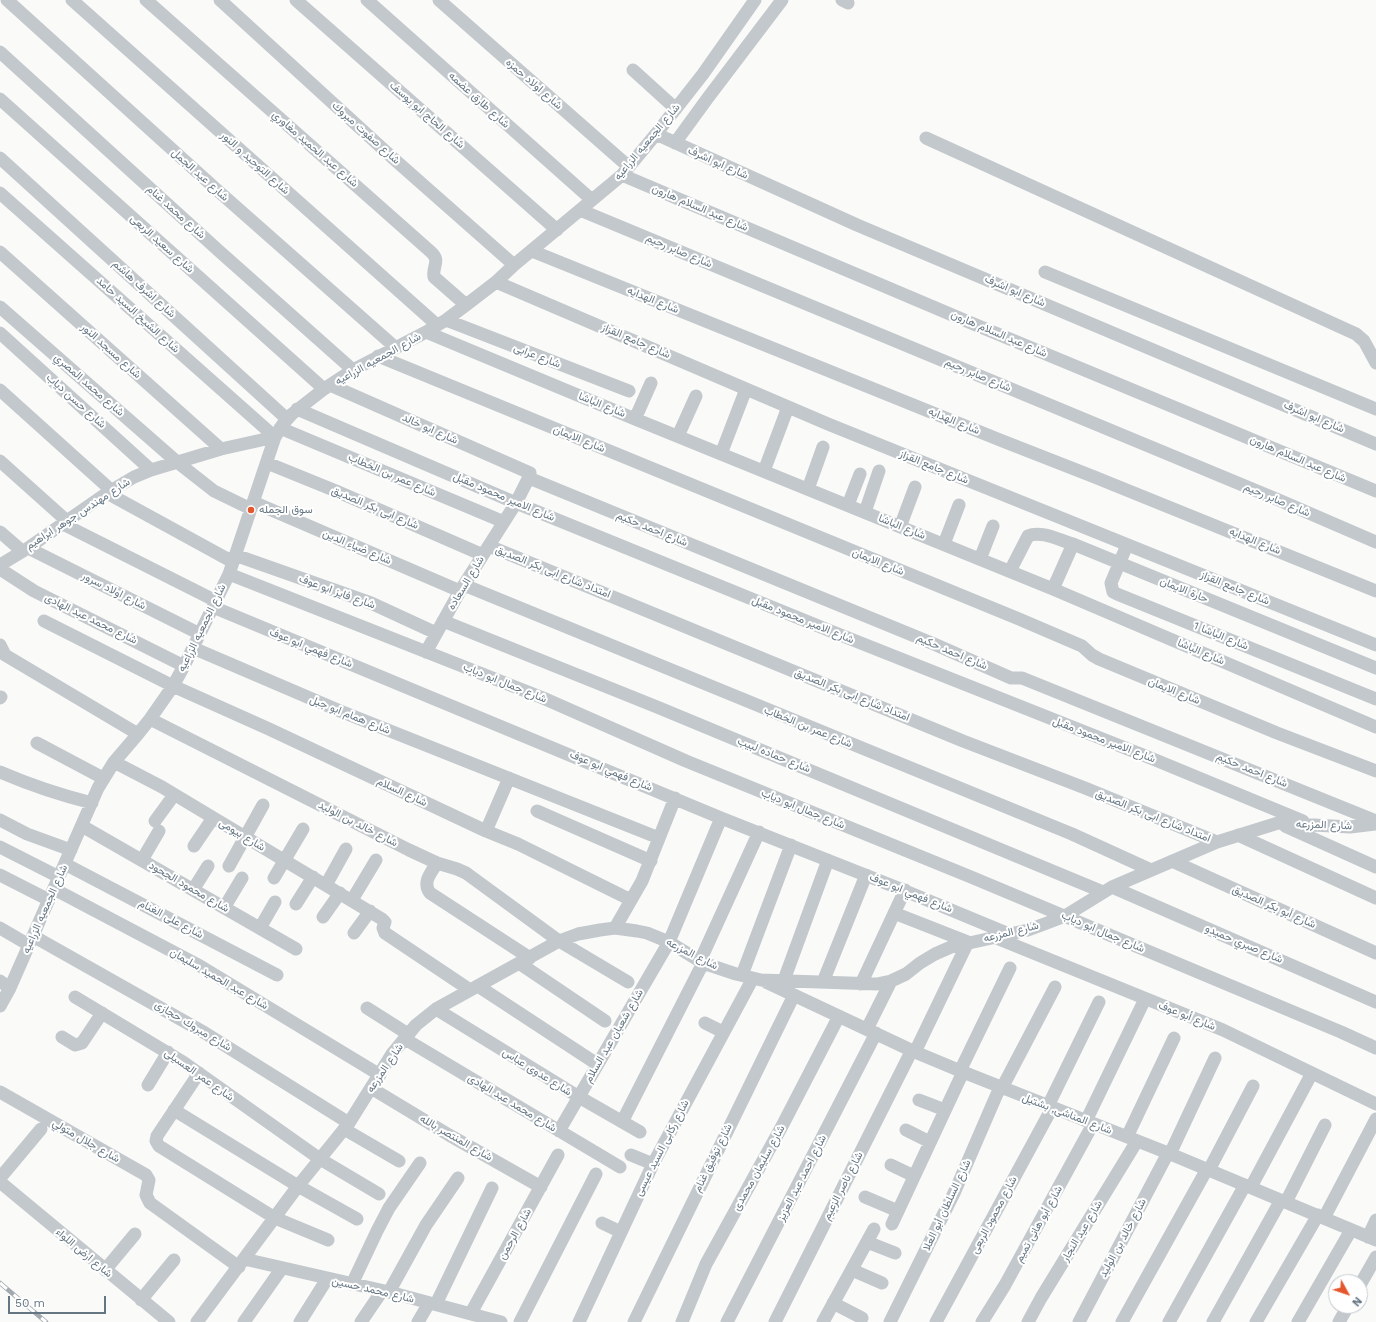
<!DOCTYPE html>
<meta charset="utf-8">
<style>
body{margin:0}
#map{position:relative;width:1376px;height:1322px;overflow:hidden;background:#fafaf8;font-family:"Work Sans",sans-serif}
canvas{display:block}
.north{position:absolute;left:1328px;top:1274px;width:40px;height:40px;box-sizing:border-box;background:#fff;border:1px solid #c1c8cd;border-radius:50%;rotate:130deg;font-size:11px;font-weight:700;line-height:16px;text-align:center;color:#657683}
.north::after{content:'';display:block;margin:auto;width:14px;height:18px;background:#e4572e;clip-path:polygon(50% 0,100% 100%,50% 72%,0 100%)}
.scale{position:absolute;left:8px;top:1296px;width:98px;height:18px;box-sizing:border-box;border:2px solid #657683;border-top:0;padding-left:5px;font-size:12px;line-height:14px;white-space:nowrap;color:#657683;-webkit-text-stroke:3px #fff;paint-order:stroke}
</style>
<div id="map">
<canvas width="1376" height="1322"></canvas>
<div class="north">N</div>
<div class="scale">50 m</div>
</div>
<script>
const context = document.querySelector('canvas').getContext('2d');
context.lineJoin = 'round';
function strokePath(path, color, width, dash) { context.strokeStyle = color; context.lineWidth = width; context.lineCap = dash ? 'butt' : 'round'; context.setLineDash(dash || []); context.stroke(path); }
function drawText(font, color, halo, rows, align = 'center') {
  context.font = font + ' "Work Sans",Vazirmatn,sans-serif'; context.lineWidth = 4; context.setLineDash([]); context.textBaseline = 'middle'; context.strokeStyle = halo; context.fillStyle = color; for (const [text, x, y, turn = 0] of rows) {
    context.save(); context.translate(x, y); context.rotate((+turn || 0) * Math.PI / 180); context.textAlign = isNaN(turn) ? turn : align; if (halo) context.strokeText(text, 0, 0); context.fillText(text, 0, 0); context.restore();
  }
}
strokePath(new Path2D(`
 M7 0 217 190 396 348
 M72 0 437 325
 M146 0 431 252C441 261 432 266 434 277L466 305
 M220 0 395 160 514 265
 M296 0 557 230
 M367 0 592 200
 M439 0 629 167
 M842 0 848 3
 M0 52 219 251 353 370
 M633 70 676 109
 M0 99 324 389
 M656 134 857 225 1376 444
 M926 138 1356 334 1364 341 1376 363
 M675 143 707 99 782 0
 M0 158 287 419
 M622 175 964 320 1376 491
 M0 193 275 437
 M580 210 1281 501 1376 542
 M532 251 1000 440 1092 476 1376 591
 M0 252 221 449
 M1045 272 1376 409
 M496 282 828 424 1376 645
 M0 307 177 462 214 491 251 509
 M446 320 629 391
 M426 332 635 419 1053 589 1376 727
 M0 333 151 470
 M378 356 1019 619 1082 646 1092 655 1099 659 1277 733 1376 771
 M330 385 530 473V475L516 503 460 591 426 652
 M0 390 111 490
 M297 409 516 503 833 632 1153 759 1303 821
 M635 419 651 383
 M280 428 504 522
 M678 436 696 396
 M721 454 746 389
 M0 461 67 521
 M267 463 336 491 483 555
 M764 471 788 407
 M529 478 934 644 1011 678H1022L1376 821
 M808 489 823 447
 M107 493 233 562
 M253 502 460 591
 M848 505 860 474
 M865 512 879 471
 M63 524 216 601
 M900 527 915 487
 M0 532 22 551
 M944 544 959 505
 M1127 545 1111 583 1113 592 1117 594 1376 699
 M489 546 963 741 1085 788 1217 842
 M28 548 200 634
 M235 555 371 603 436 633
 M980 559 993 526
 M0 565 28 548 107 493 134 477 151 470 221 449 275 437
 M0 569 34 591 184 666
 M1010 571 1028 536C1041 530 1059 540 1073 544L1376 668
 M229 574 543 698 686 761 971 877 1341 1032 1376 1048
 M464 585 1072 834 1151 870
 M1053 589 1073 544
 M213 607 721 818 898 888 1009 934
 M44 621 173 686 269 729 486 831 518 844 631 900
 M443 621 657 707 1103 892
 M0 645 5 655 138 734
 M193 648 340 711 659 838
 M0 698 1 697
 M150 719 409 850 437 863 457 869 466 873 559 941 628 982
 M37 743 103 778
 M114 762 162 787 382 919 385 922 383 928 385 933 470 990
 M0 772C30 785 60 795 92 803
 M537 811 651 861
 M0 820 27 834 71 850
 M155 821 174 795
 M82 826 296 949
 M1285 826 1376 867
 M486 831 509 778
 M1238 835 1376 898
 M194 846 213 818
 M0 847 59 877
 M142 860 159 831
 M1172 861 1376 953
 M437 863C431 873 422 882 430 893L530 958
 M65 864 277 975
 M229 866 263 805
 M0 875 49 900
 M274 878 303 829
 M326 885 346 849
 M1112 887 1376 1002
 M54 889 200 966 380 1075
 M193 890 208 866
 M352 900 376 860
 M296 904 313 877
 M224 908 242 878
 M894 913 968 942 915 1052
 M323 917 340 893
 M0 928 29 945
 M260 928 275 902
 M615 928 642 881 675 798
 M354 933 370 911
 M33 936 205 1033 349 1123
 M994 937 1223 1030 1376 1104
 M700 961 759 832
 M519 963 605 1021
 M742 975 791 845
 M784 980 828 860
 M0 981 10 988
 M766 982 915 1052 963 1072 1168 1153 1376 1240
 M823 982 866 875
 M861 984 905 890
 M478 986 597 1064
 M75 997 183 1062 320 1159 379 1194
 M0 1006 10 988 98 788 114 762 138 734 150 719 173 686 184 666 229 574 275 437 283 424 292 414 324 389 353 370 426 332 446 320 466 305 496 282 514 265 622 175 656 134 703 74 755 0
 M367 1008 408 1034
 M436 1009 579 1097 640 1132
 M705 1023 723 1032
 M867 1029 891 981
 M62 1037 75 1045 82 1043 102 1013
 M405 1039 620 1167
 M960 1071 1010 968
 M199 1073 157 1136 156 1141 159 1146 275 1218 328 1240
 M148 1085 168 1052
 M371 1088 449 1135 541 1187
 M1002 1088 1055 987
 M0 1092 146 1175 149 1180 146 1195 150 1203 239 1267
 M919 1100 945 1110
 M1048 1106 1099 1002
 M174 1110 298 1186 357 1219
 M1086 1121 1145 999
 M622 1122 703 963
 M344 1129 399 1161
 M906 1130 930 1142
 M559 1131 669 942 721 818
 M1127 1137 1174 1038
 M1170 1154 1215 1058
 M631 1155 653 1164
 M891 1165 914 1176
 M1209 1170 1253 1086
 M0 1178 41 1129
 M0 1182 169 1322
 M1251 1187 1312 1073
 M865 1197 898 1211
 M1286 1202 1325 1125
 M1324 1218 1376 1119
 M602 1223 621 1232
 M892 1224 963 1072
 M1368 1237 1376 1220
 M867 1242 895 1253
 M244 1259 389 1292 501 1322
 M105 1270 135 1234
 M852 1270 882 1283
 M352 1284 377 1231 389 1208 420 1163
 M1360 1285 1376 1257
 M389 1292 426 1225 458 1178
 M141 1300 174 1260
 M833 1303 862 1318
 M436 1304 492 1188
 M471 1313 558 1155
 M197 1322 298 1186 349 1123 392 1054 416 1025 436 1009 559 941 578 934 600 930 615 928 637 931 647 933 669 942 703 963 736 974 761 980 877 984 891 981 906 974 920 963 935 954 951 947 1028 930 1047 923 1065 916 1112 887 1217 842 1278 823 1350 827 1376 824
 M244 1322 282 1268
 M300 1322 327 1279
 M361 1322 382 1291
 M418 1322 429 1303
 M520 1322 596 1174
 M579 1322 653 1164 753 978
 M634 1322 794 995
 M682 1322 706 1264 781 1128 839 1016
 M727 1322 876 1033
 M775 1322 912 1050
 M823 1322 874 1229
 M890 1322 955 1191 1000 1087
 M936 1322 1052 1108
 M982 1322 1005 1285 1093 1124
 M1028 1322 1041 1298 1137 1141
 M1079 1322 1168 1153
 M1122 1322 1207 1169
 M1169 1322 1245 1185
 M1213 1322 1281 1200
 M1256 1322 1318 1215
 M1298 1322 1351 1230
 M1339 1322 1348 1306`), '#c3c8cc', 13);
const rail = new Path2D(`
 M0 1283 46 1322`);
strokePath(rail, '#a2aab0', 4.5);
strokePath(rail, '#fff', 3, [9]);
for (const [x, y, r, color] of [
 [251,510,4,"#e4572e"]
]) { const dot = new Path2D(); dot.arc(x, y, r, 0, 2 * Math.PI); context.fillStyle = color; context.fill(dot); strokePath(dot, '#fff', 1.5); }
drawText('11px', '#657683', '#fff', [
 ["شارع اولاد حمزه",534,84,41],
 ["شارع طارق عضمه",479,100,42],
 ["شارع الحاج ابو يوسف",427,115,41],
 ["شارع صفوت مبروك",366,133,42],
 ["شارع الجمعيه الزراعيه",647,142,-50],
 ["شارع عبد الحميد مغاوري",315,149,41],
 ["شارع التوحيد و النور",255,163,42],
 ["شارع ابو اشرف",718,163,24],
 ["شارع عيد الجمل",200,175,42],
 ["شارع عبد السلام هارون",700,208,23],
 ["شارع محمد غنام",176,212,42],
 ["شارع سعيد الربعى",162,244,42],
 ["شارع صابر رحيم",679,251,23],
 ["شارع اشرف هاشم",144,289,42],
 ["شارع ابو اشرف",1015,291,23],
 ["شارع الهدايه",653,300,22],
 ["شارع الشيخ السيد حامد",138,315,42],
 ["شارع عبد السلام هارون",999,334,23],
 ["شارع جامع القزاز",636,341,23],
 ["شارع مسجد النور",111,351,42],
 ["شارع عرابى",537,356,21],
 ["شارع الجمعيه الزراعيه",378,359,-29],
 ["شارع صابر رحيم",978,375,23],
 ["شارع محمد المصري",89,385,41],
 ["شارع حسن دياب",76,401,42],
 ["شارع الباشا",602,405,22],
 ["شارع ابو اشرف",1314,417,23],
 ["شارع الهدايه",954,421,22],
 ["شارع ابو خالد",430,429,24],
 ["شارع الايمان",579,439,22],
 ["شارع عبد السلام هارون",1298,459,23],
 ["شارع جامع القزاز",934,467,22],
 ["شارع عمر بن الخطاب",392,475,23],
 ["شارع الامير محمود مقبل",504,497,23],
 ["شارع صابر رحيم",1277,500,23],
 ["شارع ابى بكر الصديق",375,508,23],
 ["شارع مهندس جوهر ابراهيم",78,514,-33],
 ["شارع الباشا",902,527,22],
 ["شارع احمد حكيم",652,529,22],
 ["شارع الهدايه",1255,541,22],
 ["شارع ضياء الدين",357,547,23],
 ["شارع الايمان",878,562,22],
 ["امتداد شارع ابى بكر الصديق",553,572,22],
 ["شارع السعاده",466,583,-59],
 ["شارع جامع القزاز",1235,588,22],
 ["حارة الايمان",1184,590,22],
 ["شارع اولاد سرور",114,591,27],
 ["شارع فايز ابو عوف",337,592,20],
 ["شارع محمد عبد الهادى",91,619,26],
 ["شارع الامير محمود مقبل",803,620,22],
 ["شارع الجمعيه الزراعيه",202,628,-64],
 ["شارع الباشا 1",1221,636,22],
 ["شارع فهمي ابو عوف",311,648,22],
 ["شارع احمد حكيم",952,652,23],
 ["شارع الباشا",1201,652,23],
 ["شارع جمال ابو دياب",505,683,22],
 ["شارع الايمان",1174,691,22],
 ["امتداد شارع ابى بكر الصديق",852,695,22],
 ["شارع همام ابو جبل",350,715,22],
 ["شارع عمر بن الخطاب",808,727,22],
 ["شارع الامير محمود مقبل",1104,740,21],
 ["شارع حماده لبيب",774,755,22],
 ["شارع احمد حكيم",1252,770,22],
 ["شارع فهمي ابو عوف",611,771,23],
 ["شارع السلام",402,792,25],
 ["شارع جمال ابو دياب",803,809,22],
 ["امتداد شارع ابى بكر الصديق",1153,816,22],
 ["شارع خالد بن الوليد",358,824,27],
 ["شارع المزرعه",1324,825,2],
 ["شارع بيومى",242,835,31],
 ["شارع محمود الجحود",189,887,30],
 ["شارع فهمي ابو عوف",911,893,22],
 ["شارع أبو بكر الصديق",1274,907,24],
 ["شارع الجمعيه الزراعيه",45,909,-66],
 ["شارع على الغنام",171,919,28],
 ["شارع المزرعه",1011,932,-14],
 ["شارع جمال ابو دياب",1103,932,23],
 ["شارع صبري حميدو",1244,944,23],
 ["شارع المزرعه",692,954,27],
 ["شارع عبد الحميد سليمان",219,979,30],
 ["شارع أبو عوف",1187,1016,22],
 ["شارع مبروك حجازى",193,1026,31],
 ["شارع شعبان عبد السلام",614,1036,-60],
 ["شارع المزرعه",385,1068,-56],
 ["شارع عدوى عباس",537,1072,32],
 ["شارع عمر العسيلى",199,1075,35],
 ["شارع محمد عبد الهادى",512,1103,31],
 ["شارع المناشى, بشتيل",1067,1114,21],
 ["شارع المنتصر بالله",456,1138,30],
 ["شارع جلال متولي",86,1141,30],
 ["شارع ركابى السيد عيسى",662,1148,-63],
 ["شارع توفيق غنام",713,1158,-64],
 ["شارع سليمان محمدى",759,1168,-61],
 ["شارع احمد عبد العزيز",802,1178,-63],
 ["شارع ناصر الزعيم",843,1186,-63],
 ["شارع السلطان أبو العلا",947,1205,-65],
 ["شارع محمود الربعى",994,1215,-62],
 ["شارع أبو هانى تميم",1039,1224,-61],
 ["شارع عيد النجار",1082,1231,-59],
 ["شارع الرحمن",515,1234,-61],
 ["شارع خالد بن الوليد",1123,1238,-62],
 ["شارع ارض اللواء",84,1253,40],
 ["شارع محمد حسين",373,1290,13]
]);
drawText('11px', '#657683', '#fff', [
 ["سوق الجمله",259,510]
], 'left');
</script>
